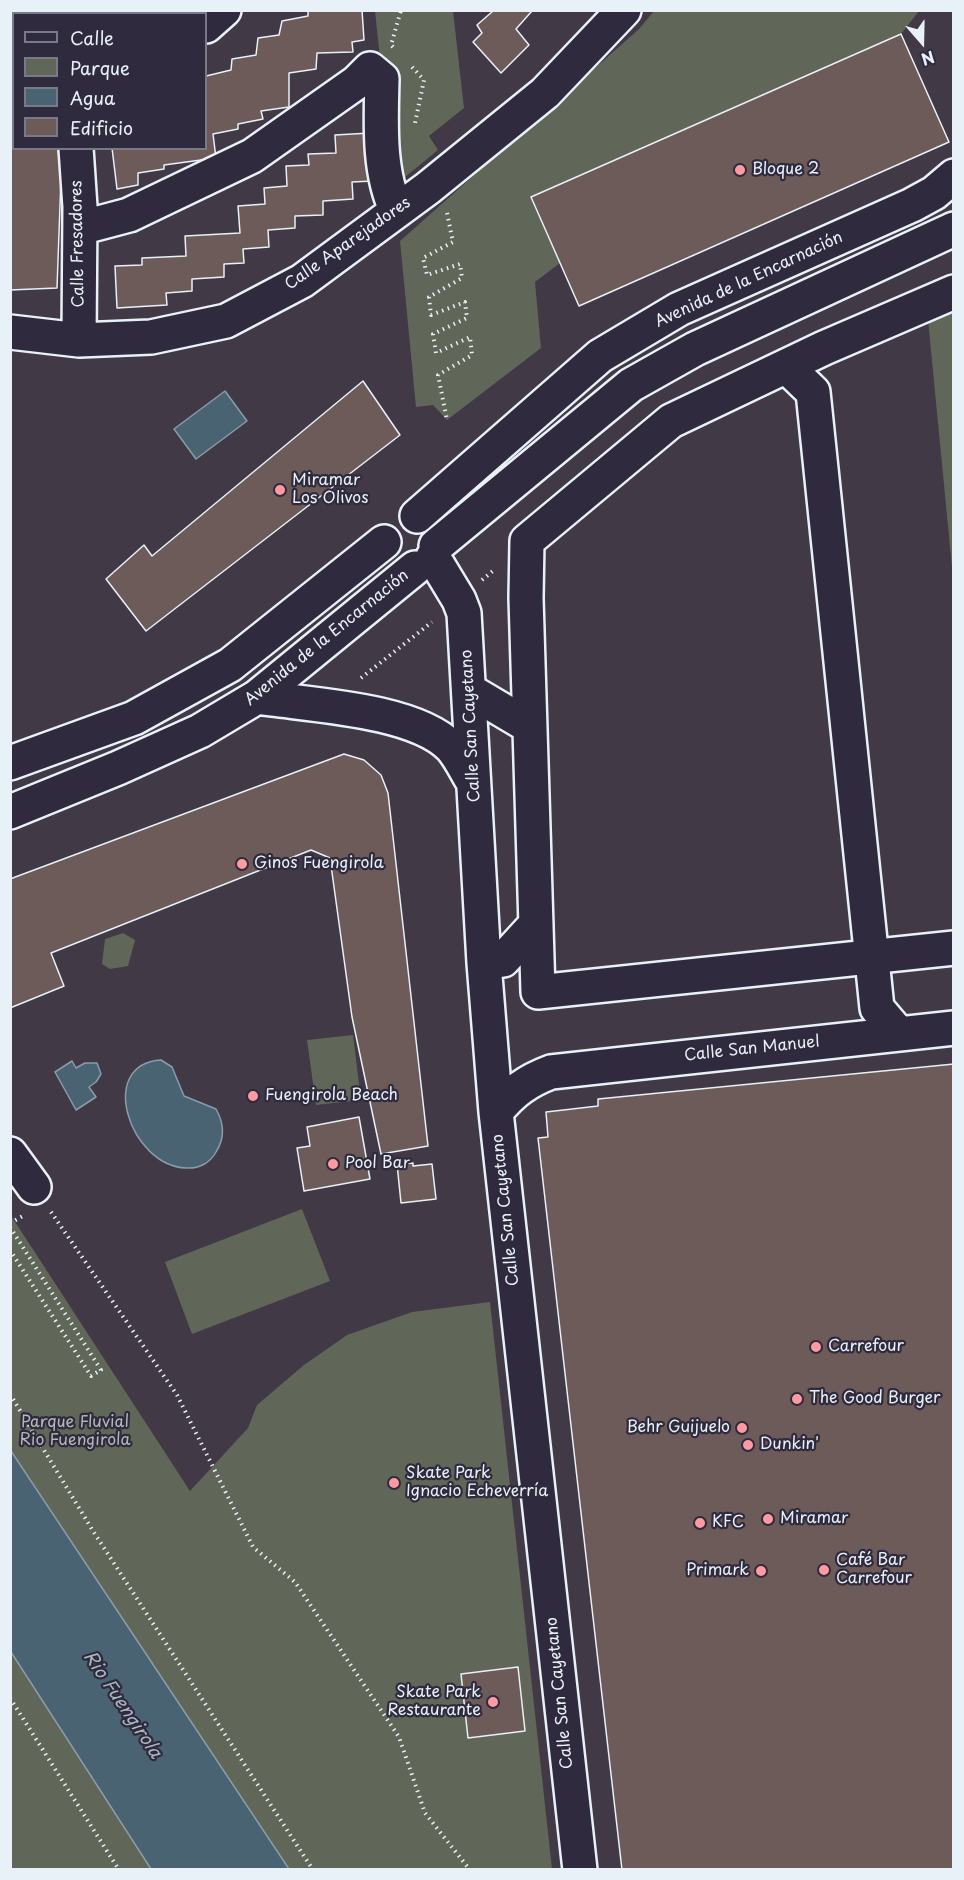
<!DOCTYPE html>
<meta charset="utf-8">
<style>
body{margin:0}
#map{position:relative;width:964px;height:1880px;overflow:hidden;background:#413945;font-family:"Playpen Sans",sans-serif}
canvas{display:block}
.frame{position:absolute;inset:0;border:12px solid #e8f1f8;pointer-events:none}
.legend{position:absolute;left:12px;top:12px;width:195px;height:138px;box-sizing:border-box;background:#2f2a3d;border:2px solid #797a88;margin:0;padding:8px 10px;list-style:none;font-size:18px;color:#e8f1f8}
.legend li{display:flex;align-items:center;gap:12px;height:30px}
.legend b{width:30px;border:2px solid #797a88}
.north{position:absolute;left:892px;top:12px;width:60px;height:60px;-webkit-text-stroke:4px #2f2a3d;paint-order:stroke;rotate:160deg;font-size:16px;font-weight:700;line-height:24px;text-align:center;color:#e8f1f8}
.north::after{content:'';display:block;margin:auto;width:21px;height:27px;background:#e8f1f8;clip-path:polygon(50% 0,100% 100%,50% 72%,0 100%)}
</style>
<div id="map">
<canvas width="964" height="1880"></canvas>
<div class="frame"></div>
<ul class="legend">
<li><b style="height:8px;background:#2f2a3d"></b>Calle</li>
<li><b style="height:16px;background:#606658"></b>Parque</li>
<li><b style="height:16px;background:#4a6373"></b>Agua</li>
<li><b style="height:16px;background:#6c5b59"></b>Edificio</li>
</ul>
<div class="north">N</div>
</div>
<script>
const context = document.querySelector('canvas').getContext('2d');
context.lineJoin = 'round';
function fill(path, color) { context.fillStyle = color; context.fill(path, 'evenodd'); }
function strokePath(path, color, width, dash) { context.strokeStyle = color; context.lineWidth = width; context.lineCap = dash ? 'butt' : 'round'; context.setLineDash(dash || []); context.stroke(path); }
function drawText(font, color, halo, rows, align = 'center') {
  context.font = font + ' "Playpen Sans",sans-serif'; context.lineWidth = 4.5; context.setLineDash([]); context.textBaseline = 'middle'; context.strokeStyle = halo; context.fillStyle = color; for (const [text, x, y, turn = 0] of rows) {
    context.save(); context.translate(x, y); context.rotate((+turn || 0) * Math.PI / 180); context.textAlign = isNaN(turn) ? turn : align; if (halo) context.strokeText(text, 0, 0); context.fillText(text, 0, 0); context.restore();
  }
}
fill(new Path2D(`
 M375 11H453L464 108 429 136 438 150 399 182 390 154Z
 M654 11H919L901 34 531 197 560 263 535 282 541 348 447 420 433 405 416 407 400 241 639 29Z
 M953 299V578L927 309Z
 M123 933 135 940 128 966 110 969 102 964 105 939Z
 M353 1035 361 1100 316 1105 307 1040Z
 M302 1209 330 1281 192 1334 165 1262Z
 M10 1214 190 1491 248 1428 257 1405 304 1365 347 1335 412 1312 490 1302 552 1869H289L11 1451Z
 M11 1652 151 1869H11Z`), '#606658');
const water = new Path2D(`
 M225 391 247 421 196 459 174 429Z
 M161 1060 172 1067 184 1096 216 1109C224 1123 225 1138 216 1152 210 1163 199 1169 186 1168 130 1166 96 1064 161 1060Z
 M72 1061 76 1068 85 1063H97L101 1074 96 1082 89 1087 96 1097 76 1110 55 1072Z
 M10 1451H11L289 1869H151L11 1652Z`);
fill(water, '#4a6373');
strokePath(water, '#899ca8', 1.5);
const building = new Path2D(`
 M10 10H46L47 14H14V148H58L61 178 57 288 10 290Z
 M308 10H362L364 40 352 42 353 52 317 53 316 69 289 73V107L261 111 263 119 238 124V129L213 134 216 158 164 165V169L138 173V185L117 189 112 148H206V76L231 70 232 59 256 55 258 38 279 35 282 21 308 16Z
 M493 11H532L516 29 529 45 501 73 473 42 482 33 477 25Z
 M901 34 949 142 579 306 531 197Z
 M370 133 373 181 352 182 353 199 323 201V215L295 216V228L268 230 269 247 243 249 244 263 224 264V277L192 279V291L166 293 167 305 117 308 115 266 142 265V258L186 256 185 236 240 233 238 206 265 204 264 188 287 186 286 166 309 165 308 154 336 153 335 135Z
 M363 381 400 435 146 631 106 579 144 545 152 556Z
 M344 754 364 760 381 775 388 793 428 1146 381 1154 352 1017 330 858 311 850 51 953 64 986 10 1008V879Z
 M954 1064V1870H622L538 1138 548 1137 546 1112 598 1106V1099Z
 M359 1117 370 1179 304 1191 297 1148 310 1146 307 1127Z
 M413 1163V1166L432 1164 436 1199 401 1203 397 1164Z
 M518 1667 525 1731 468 1738 461 1674Z`);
fill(building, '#6c5b59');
strokePath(building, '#e8f1f8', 1.5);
const minor = new Path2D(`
 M62 10V14
 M206 26 224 10
 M76 148 80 207 79 340
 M80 228 129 215 252 156 357 82 370 69 382 79C381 121 378 173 397 211
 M954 292 824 348 671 421 527 541 526 598 538 992 954 948
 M10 332 79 340 151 337 226 321 302 281 428 188 545 93 624 10
 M786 366 813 392 877 1008 899 1034
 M417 516 600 356 679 309 912 205 934 193 954 176
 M436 546 631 385 695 349 954 229
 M433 557 459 600 464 613 484 963 496 1112 580 1870
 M470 691 529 726
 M257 697C309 705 414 709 451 747 460 757 466 771 473 782
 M10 763 134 718 230 665 384 542
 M10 812 118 768 200 731 257 697 415 568
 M484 963 503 960 536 924
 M496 1112C512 1092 527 1081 551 1072L954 1028
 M10 1154 34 1187`);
strokePath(minor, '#e8f1f8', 38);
strokePath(new Path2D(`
 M393 47 391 45 401 10
 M412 67 424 80 415 123
 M447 213 453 242 423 258 427 275 460 264 462 278 429 297 431 315 465 302 467 318 433 334 436 353 470 337 472 355 438 375 447 420
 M482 580 494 570
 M361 678 432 622
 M51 1212 177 1395 253 1547 295 1582 399 1737 425 1813 470 1870
 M10 1223 23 1216
 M10 1227 101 1370 91 1376 10 1250
 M10 1394 93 1531 313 1870
 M10 1698 119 1870`), '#e8f1f8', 4, [1.5, 4.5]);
strokePath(minor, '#2f2a3d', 33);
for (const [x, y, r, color] of [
 [740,170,6,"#ff9aa2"],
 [280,490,6,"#ff9aa2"],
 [242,864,6,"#ff9aa2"],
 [253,1096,6,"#ff9aa2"],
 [333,1164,6,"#ff9aa2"],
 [816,1347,6,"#ff9aa2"],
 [797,1399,6,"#ff9aa2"],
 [742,1428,6,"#ff9aa2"],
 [748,1445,6,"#ff9aa2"],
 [394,1483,6,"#ff9aa2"],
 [768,1519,6,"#ff9aa2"],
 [700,1523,6,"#ff9aa2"],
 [824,1570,6,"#ff9aa2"],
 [761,1571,6,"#ff9aa2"],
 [493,1702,6,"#ff9aa2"]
]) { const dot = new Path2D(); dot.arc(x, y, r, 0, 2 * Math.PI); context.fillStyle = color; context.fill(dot); strokePath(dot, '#2f2a3d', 2); }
drawText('16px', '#e8f1f8', '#2f2a3d', [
 ["Bloque 2",752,170],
 ["Miramar",292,481],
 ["Los Olivos",292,499],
 ["Ginos Fuengirola",254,864],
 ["Fuengirola Beach",265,1096],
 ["Pool Bar",345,1164],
 ["Carrefour",828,1347],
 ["The Good Burger",809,1399],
 ["Behr Guijuelo",730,1428,"right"],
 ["Dunkin'",760,1445],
 ["Skate Park",406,1474],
 ["Ignacio Echeverría",406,1492],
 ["Miramar",780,1519],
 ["KFC",712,1523],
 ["Café Bar",836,1561],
 ["Carrefour",836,1579],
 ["Primark",749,1571,"right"],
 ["Skate Park",481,1693,"right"],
 ["Restaurante",481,1711,"right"]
], 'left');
drawText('16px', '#e8f1f8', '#2f2a3d', [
 ["Calle Fresadores",78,244,-91],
 ["Calle Aparejadores",348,244,-35],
 ["Avenida de la Encarnación",749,280,-25],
 ["Avenida de la Encarnación",327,638,-39],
 ["Calle San Cayetano",471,726,-93],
 ["Calle San Manuel",752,1049,-6],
 ["Calle San Cayetano",506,1210,-96],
 ["Calle San Cayetano",560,1693,-96]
]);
drawText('16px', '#b2b9b8', '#2f2a3d', [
 ["Parque Fluvial",75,1423],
 ["Rio Fuengirola",75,1441]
]);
drawText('italic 18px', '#a9b8c3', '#2f2a3d', [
 ["Rio Fuengirola",122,1705,56]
]);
</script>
